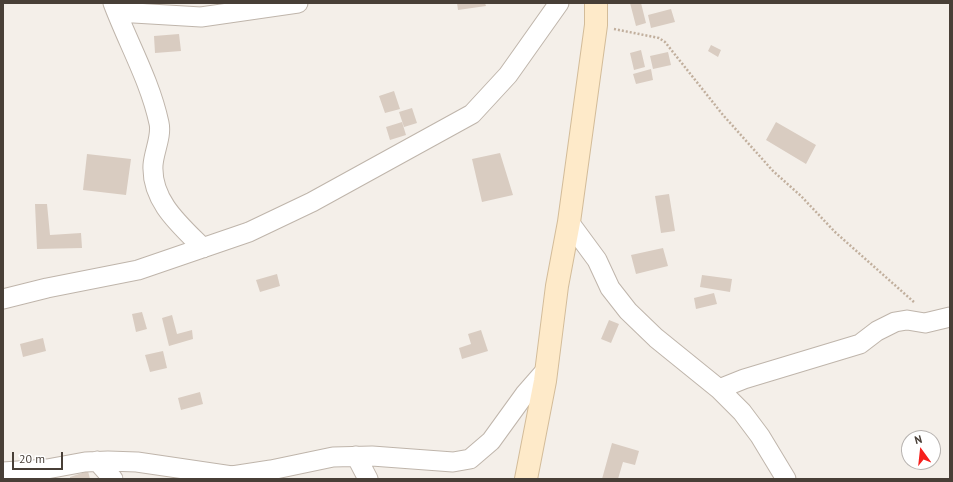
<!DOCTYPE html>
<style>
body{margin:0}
#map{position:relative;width:953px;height:482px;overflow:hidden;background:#f4efe9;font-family:"PT Sans",sans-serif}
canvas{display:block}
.frame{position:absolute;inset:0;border:4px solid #483f37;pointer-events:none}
.north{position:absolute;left:901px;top:430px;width:40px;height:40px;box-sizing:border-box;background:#fff;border:1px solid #b6b2af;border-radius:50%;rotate:345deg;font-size:11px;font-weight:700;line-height:16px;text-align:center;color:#483f37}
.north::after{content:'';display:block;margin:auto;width:14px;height:18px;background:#f6201d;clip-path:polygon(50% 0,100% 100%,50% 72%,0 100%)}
.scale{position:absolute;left:12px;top:452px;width:51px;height:18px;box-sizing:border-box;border:2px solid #483f37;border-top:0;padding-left:5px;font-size:12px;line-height:14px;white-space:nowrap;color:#483f37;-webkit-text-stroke:3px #fff;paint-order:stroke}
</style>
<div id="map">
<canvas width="953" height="482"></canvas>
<div class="frame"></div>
<div class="north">N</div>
<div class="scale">20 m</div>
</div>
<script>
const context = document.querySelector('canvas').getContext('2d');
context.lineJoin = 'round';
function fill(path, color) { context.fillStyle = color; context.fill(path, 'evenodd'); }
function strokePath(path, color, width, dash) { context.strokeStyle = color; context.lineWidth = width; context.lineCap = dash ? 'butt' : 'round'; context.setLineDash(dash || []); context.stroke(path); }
fill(new Path2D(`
 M457 3H485L486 6 458 10Z
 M630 3H641L646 23 636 26Z
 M671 9 675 22 651 28 648 15Z
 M179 34 181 51 155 53 154 36Z
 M711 45 721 50 718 57 708 51Z
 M641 50 645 67 634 70 630 53Z
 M668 52 671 65 653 69 650 56Z
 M651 69 653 80 636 84 633 74Z
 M394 91 400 109 385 113 379 96Z
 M412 108 417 123 404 127 399 112Z
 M402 122 406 135 390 140 386 127Z
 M776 122 816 145 806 164 766 140Z
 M500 153 513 195 482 202 472 159Z
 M87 154 131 159 126 195 83 190Z
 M669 194 675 231 661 233 655 196Z
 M35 204H47L50 235 81 233 82 248 37 249Z
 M663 248 668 266 636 274 631 255Z
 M277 274 280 286 260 292 256 280Z
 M702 275 732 279 730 292 700 287Z
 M714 293 717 304 696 309 694 298Z
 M142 312 147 329 136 332 132 314Z
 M172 315 177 334 192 330 193 339 169 346 162 318Z
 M609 320 619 324 611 343 601 339Z
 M481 330 488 351 462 359 459 348 471 344 468 334Z
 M43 338 46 351 23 357 20 344Z
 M163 351 167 368 150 372 145 355Z
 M200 392 203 404 181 410 178 398Z
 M612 443 639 451 635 465 623 462 618 479H602Z
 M88 471 90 479H70V477Z`), '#d9ccc1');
const street = new Path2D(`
 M113 3C128 43 150 81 159 123 162 136 154 151 153 165 151 201 180 225 203 248
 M117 12 201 17 298 3
 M569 222 597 260 610 288 628 311 656 338 719 389 742 412 760 436 786 479
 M3 299 47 288 138 270 249 232 312 202 472 114 508 75 559 3
 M719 389 744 379 860 344 877 331 895 322 907 320 925 323 950 317
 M356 456 368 479
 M97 461 113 479
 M3 472 47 469 85 462 108 461 137 462 232 476 271 470 333 457 372 456 453 462 470 459 491 441 525 394 546 370`);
const secondary = new Path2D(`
 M526 479 545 381 557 286 569 222 596 25V3`);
strokePath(street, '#bfb5ab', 21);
strokePath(secondary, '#d3bc99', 24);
strokePath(new Path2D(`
 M614 29 659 38 665 42 723 115 773 171 801 196 835 232 915 303`), '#c1af9d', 2.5, [2, 2]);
strokePath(street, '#fff', 19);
strokePath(secondary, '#feeac9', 22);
</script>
